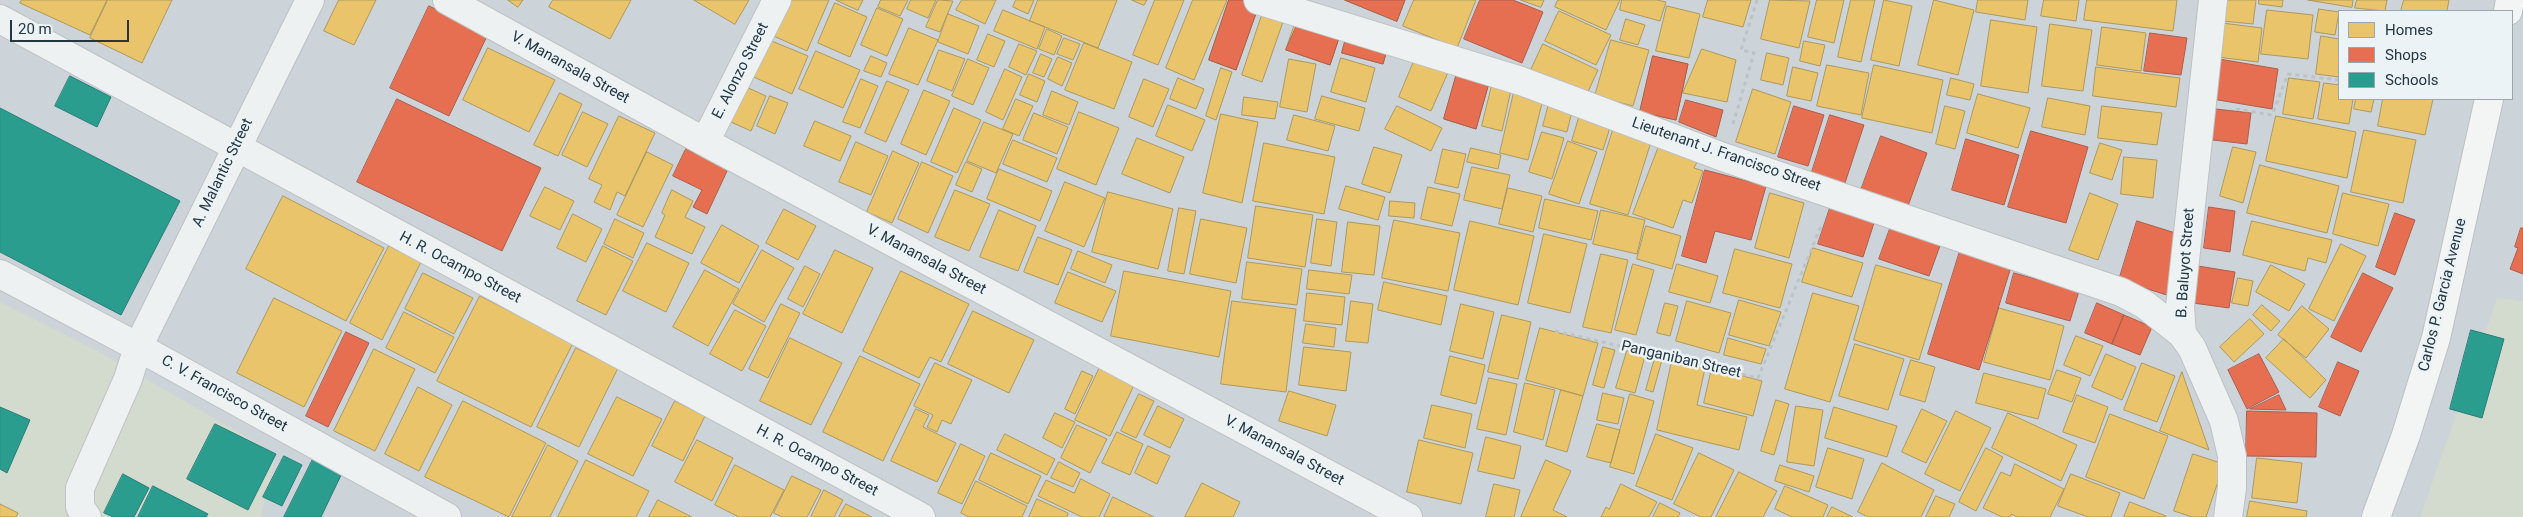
<!DOCTYPE html>
<style>
body{margin:0}
#map{position:relative;width:2523px;height:517px;overflow:hidden;background:#dfe3e5;font-family:Roboto,sans-serif}
canvas{display:block}
.legend{position:absolute;left:2338px;top:10px;width:175px;height:90px;box-sizing:border-box;background:#ebf3f6;border:1px solid #9ba7ad;margin:0;padding:6px 9px;list-style:none;font-size:15px;color:#243640}
.legend li{display:flex;align-items:center;gap:10px;height:25px}
.legend b{width:25px;border:1px solid #9ba7ad}
.scale{position:absolute;left:10px;top:20px;width:119px;height:22px;box-sizing:border-box;border:2px solid #243640;border-top:0;padding-left:6px;font-size:15px;line-height:18px;white-space:nowrap;color:#243640;-webkit-text-stroke:4px #ebf3f6;paint-order:stroke}
</style>
<div id="map">
<canvas width="2523" height="517"></canvas>
<ul class="legend">
<li><b style="height:14px;background:#e9c46a"></b>Homes</li>
<li><b style="height:14px;background:#e76f51"></b>Shops</li>
<li><b style="height:14px;background:#2a9d8f"></b>Schools</li>
</ul>
<div class="scale">20 m</div>
</div>
<script>
const context = document.querySelector('canvas').getContext('2d');
context.lineJoin = 'round';
function fill(path, color) { context.fillStyle = color; context.fill(path, 'evenodd'); }
function strokePath(path, color, width, dash) { context.strokeStyle = color; context.lineWidth = width; context.lineCap = dash ? 'butt' : 'round'; context.setLineDash(dash || []); context.stroke(path); }
function drawText(font, color, halo, rows, align = 'center') {
  context.font = font + ' Roboto,sans-serif'; context.lineWidth = 5; context.setLineDash([]); context.textBaseline = 'middle'; context.strokeStyle = halo; context.fillStyle = color; for (const [text, x, y, turn = 0] of rows) {
    context.save(); context.translate(x, y); context.rotate((+turn || 0) * Math.PI / 180); context.textAlign = isNaN(turn) ? turn : align; if (halo) context.strokeText(text, 0, 0); context.fillText(text, 0, 0); context.restore();
  }
}
fill(new Path2D(`
 M0 0H2523V517H0ZM2339 11H2512V99H2339Z`), '#ccd4d9');
fill(new Path2D(`
 M2497 298 2523 301V517H2420Z
 M0 302 103 354 276 454 261 517H0Z`), '#d3dace');
const homes = new Path2D(`
 M22 0H107L90 35 20 3Z
 M108 0H172L142 63 90 38Z
 M339 0H376L354 45 324 31Z
 M508 0H523L518 7Z
 M553 0H631L610 39 549 7Z
 M694 0H749L735 24Z
 M782 0H829L807 51 767 33Z
 M836 0H863L858 10Z
 M881 0H908L900 16 878 7Z
 M911 0H936L928 18 907 9Z
 M938 0 953 1 940 32 926 27Z
 M962 0H996L985 24 956 10Z
 M1016 0H1034L1028 14 1013 7Z
 M1038 0H1117L1098 48 1030 21Z
 M1132 0H1147L1144 5Z
 M1155 0H1184L1158 65 1133 55Z
 M1193 0H1227L1194 80 1166 68Z
 M1229 0H1244L1259 5 1236 70 1209 60Z
 M1345 0H1405L1397 21Z
 M1414 0H1476L1457 48 1403 26Z
 M1521 0H1544L1541 7Z
 M1558 0H1620L1606 30 1555 7Z
 M1622 0H1657L1666 2 1660 21 1620 10Z
 M1708 0H1751L1743 27 1703 17Z
 M1770 0 1810 1 1799 48 1761 39Z
 M1817 0H1844L1834 43 1808 37Z
 M1851 0H1875L1861 62 1838 57Z
 M1884 0 1912 6 1899 66 1871 60Z
 M1934 0 1974 10 1958 75 1918 65Z
 M1978 0H2028L2025 20 1976 12Z
 M2044 0H2079L2076 21 2041 16Z
 M2087 0H2177L2173 31 2084 20Z
 M2225 0H2256L2253 24 2222 21Z
 M2259 0H2283L2282 7 2259 4Z
 M2308 0H2353L2352 7Z
 M2357 0H2387L2385 11 2355 8Z
 M2404 0H2449L2447 11H2401Z
 M835 3 867 17 850 57 818 43Z
 M1667 6 1700 14 1689 58 1656 51Z
 M877 8 903 19 887 56 861 45Z
 M2319 9 2339 12 2335 35 2315 32Z
 M1003 10 1045 27 1037 49 994 31Z
 M2267 10 2313 15 2308 59 2261 54Z
 M1559 11 1611 35 1596 65 1545 41Z
 M1263 12 1284 19 1262 82 1242 75Z
 M948 14 979 26 968 54 938 42Z
 M1298 15 1342 29 1330 65 1286 50Z
 M1626 19 1645 25 1638 45 1620 40Z
 M1991 20 2037 27 2028 93 1981 86Z
 M2222 23 2262 28 2258 62 2217 57Z
 M2050 24 2092 30 2083 91 2042 86Z
 M2102 27 2146 33 2141 71 2097 65Z
 M909 28 938 40 918 85 889 74Z
 M1047 29 1062 36 1054 55 1039 49Z
 M1348 31 1389 43 1383 64 1342 53Z
 M988 34 1005 41 994 67 977 60Z
 M2321 36 2339 39V77L2316 74Z
 M762 37 808 56 792 94 747 74Z
 M1064 38 1080 44 1073 60 1057 54Z
 M1611 40 1649 50 1633 106 1595 96Z
 M1804 41 1825 45 1820 66 1800 61Z
 M1084 43 1132 62 1114 109 1065 90Z
 M1019 44 1037 51 1026 75 1009 67Z
 M1543 44 1598 70 1586 96 1531 70Z
 M488 48 555 80 529 132 463 100Z
 M1702 49 1736 60 1727 102 1683 93Z
 M939 50 965 59 952 91 927 81Z
 M816 51 860 70 843 108 799 89Z
 M1767 53 1789 58 1783 85 1761 80Z
 M1041 54 1052 59 1044 77 1033 73Z
 M1417 54 1450 68 1431 111 1399 97Z
 M871 56 887 63 881 77 864 71Z
 M1653 56 1688 64 1676 120 1640 112Z
 M1058 57 1072 63 1062 86 1048 79Z
 M1341 58 1375 68 1366 102 1331 92Z
 M968 59 989 68 973 105 952 96Z
 M1289 59 1316 64 1307 112 1280 107Z
 M1827 65 1869 73 1861 115 1817 106Z
 M1874 65 1943 80 1932 133 1862 118Z
 M1793 67 1818 73 1811 101 1787 96Z
 M2096 67 2180 78 2176 107 2093 96Z
 M1221 68 1232 72 1216 120 1206 116Z
 M1005 69 1022 77 1003 120 986 112Z
 M1457 73 1489 83 1476 129 1444 119Z
 M1029 74 1045 81 1037 102 1020 95Z
 M1178 78 1204 89 1196 109 1170 99Z
 M1951 78 1974 84 1970 100 1947 95Z
 M2289 78 2320 82 2313 119 2283 114Z
 M861 79 878 86 860 128 843 122Z
 M1144 79 1169 89 1153 127 1129 117Z
 M887 81 909 90 886 142 865 133Z
 M1493 81 1512 85 1502 131 1482 126Z
 M737 83 766 96 751 131 722 118Z
 M2324 83 2339 85V99H2353L2349 124 2318 119Z
 M1515 88 1544 95 1528 160 1500 153Z
 M1753 89 1791 102 1775 154 1736 142Z
 M924 90 950 101 926 155 901 144Z
 M1052 91 1078 102 1069 125 1043 115Z
 M560 93 582 104 558 156 534 145Z
 M1978 94 2030 108 2018 148 1967 133Z
 M770 96 788 103 775 134 757 126Z
 M1322 96 1365 108 1359 131 1315 119Z
 M1244 97 1278 102 1275 119 1242 115Z
 M2048 98 2090 106 2085 135 2042 127Z
 M1016 99 1033 106 1019 136 1003 129Z
 M2356 99H2374L2371 112 2354 109Z
 M2383 99H2433L2425 135 2378 126Z
 M1550 100 1573 107 1567 132 1543 126Z
 M1168 105 1205 120 1192 151 1156 136Z
 M1397 106 1442 128 1431 151 1385 129Z
 M1945 106 1965 111 1955 149 1936 144Z
 M2102 106 2162 113 2157 145 2098 138Z
 M954 108 981 120 957 173 931 162Z
 M1581 111 1612 121 1603 150 1572 141Z
 M583 112 608 124 587 167 562 155Z
 M1079 112 1119 128 1096 185 1057 169Z
 M1034 113 1068 127 1057 154 1023 140Z
 M1221 114 1258 122 1242 203 1203 193Z
 M1294 115 1335 126 1328 151 1287 140Z
 M619 116 655 133 625 196 617 192 610 210 594 202 602 185 589 179Z
 M2276 116 2356 132 2347 178 2266 161Z
 M815 121 851 136 840 161 804 146Z
 M984 122 1013 134 996 173 967 161Z
 M1613 130 1651 142 1628 215 1590 204Z
 M2364 130 2416 140 2403 203 2351 192Z
 M1542 132 1564 138 1552 179 1529 172Z
 M1137 138 1184 157 1170 193 1122 174Z
 M1013 140 1057 158 1047 182 1003 164Z
 M1568 141 1597 152 1579 204 1549 194Z
 M856 142 888 156 871 195 839 182Z
 M1264 143 1335 157 1324 214 1253 201Z
 M2100 143 2122 150 2112 180 2090 173Z
 M1659 146 1698 160 1694 168 1703 171 1692 203 1683 200 1673 228 1633 214Z
 M1374 147 1402 155 1390 193 1362 184Z
 M2233 147 2256 152 2243 203 2220 196Z
 M1471 148 1501 155 1498 169 1467 162Z
 M1443 149 1466 154 1458 188 1435 183Z
 M893 151 919 163 892 223 867 212Z
 M647 152 673 165 643 227 617 215Z
 M2124 157 2157 160 2153 198 2121 194Z
 M922 162 953 176 928 233 898 219Z
 M966 162 982 169 972 192 956 185Z
 M2260 165 2339 186 2327 233 2247 213Z
 M1472 167 1510 175 1502 209 1464 200Z
 M999 169 1052 191 1040 221 987 199Z
 M1065 182 1105 198 1084 247 1045 231Z
 M1346 186 1385 197 1378 220 1339 209Z
 M545 187 574 201 560 230 530 216Z
 M1428 187 1460 194 1452 226 1421 219Z
 M1508 188 1542 196 1533 232 1499 224Z
 M672 190 693 201 685 217 705 227 692 254 655 237 665 215 662 213Z
 M955 190 990 204 969 251 935 237Z
 M1108 192 1173 209 1158 269 1092 252Z
 M1770 193 1804 203 1789 258 1755 248Z
 M2090 193 2118 204 2098 260 2069 250Z
 M2343 193 2389 204 2378 246 2333 234Z
 M283 196 384 248 346 321 246 269Z
 M1545 199 1598 211 1591 240 1539 228Z
 M1390 201 1415 203 1414 218 1389 216Z
 M1256 206 1313 215 1305 267 1248 258Z
 M1179 208 1196 211 1184 274 1168 271Z
 M784 209 816 226 798 260 766 243Z
 M999 210 1036 226 1018 271 980 257Z
 M1601 210 1645 220 1637 254 1593 244Z
 M573 214 602 229 586 262 557 248Z
 M615 219 644 233 633 258 604 244Z
 M1201 219 1247 228 1236 283 1190 274Z
 M1317 219 1337 222 1331 266 1311 263Z
 M1394 220 1460 233 1448 291 1382 278Z
 M1470 221 1534 236 1518 305 1454 290Z
 M2252 221 2332 240 2326 263 2308 258 2305 271 2243 255Z
 M1348 222 1380 226 1374 275 1342 272Z
 M722 225 759 246 739 283 701 263Z
 M1646 226 1681 236 1672 269 1637 259Z
 M1544 234 1587 244 1570 313 1528 303Z
 M1038 237 1072 250 1058 285 1024 272Z
 M647 243 689 263 666 312 623 291Z
 M2341 244 2366 256 2334 321 2309 309Z
 M389 246 421 262 382 340 350 323Z
 M603 246 633 261 606 315 577 301Z
 M1813 248 1863 263 1852 297 1802 282Z
 M1735 249 1792 264 1780 308 1723 293Z
 M762 250 794 268 764 322 733 304Z
 M835 250 873 268 842 333 803 314Z
 M1078 251 1112 265 1105 283 1071 269Z
 M1601 254 1628 260 1611 333 1583 327Z
 M1247 262 1302 269 1297 305 1242 299Z
 M1633 264 1654 270 1636 335 1615 330Z
 M1677 264 1718 276 1710 303 1669 292Z
 M1876 265 1942 284 1919 360 1854 340Z
 M2271 265 2305 284 2289 311 2256 292Z
 M805 266 820 274 803 307 788 299Z
 M705 270 739 289 708 346 673 327Z
 M1309 270 1352 275 1349 294 1307 289Z
 M901 271 969 304 941 362 930 357 919 378 863 351Z
 M1124 271 1231 291 1219 357 1111 336Z
 M1068 272 1116 291 1102 322 1055 303Z
 M423 273 473 298 454 334 405 309Z
 M2238 278 2253 281 2248 306 2232 303Z
 M1384 282 1447 296 1441 325 1378 310Z
 M1307 293 1345 297 1342 325 1304 321Z
 M1813 293 1859 306 1830 402 1785 389Z
 M480 296 573 343 531 427 437 381Z
 M274 298 342 331 304 407 237 373Z
 M1739 300 1781 312 1769 346 1729 335Z
 M1232 301 1296 309 1286 392 1221 384Z
 M1351 301 1373 304 1368 343 1346 341Z
 M1687 301 1731 313 1719 353 1676 341Z
 M1665 303 1678 306 1670 336 1657 333Z
 M781 304 800 313 768 378 749 369Z
 M1461 304 1494 312 1483 359 1450 351Z
 M2262 305 2280 321 2271 331 2253 315Z
 M2302 306 2329 329 2306 358 2278 335Z
 M1999 308 2064 326 2050 380 1984 362Z
 M735 310 766 326 742 371 710 354Z
 M973 311 1034 340 1009 393 948 364Z
 M404 312 454 337 435 373 386 348Z
 M1502 315 1531 322 1518 379 1488 372Z
 M2250 319 2264 334 2234 362 2220 347Z
 M1306 324 1336 328 1334 347 1303 343Z
 M1540 328 1598 343 1583 396 1526 380Z
 M2076 336 2103 346 2090 376 2064 365Z
 M790 338 842 363 811 425 760 401Z
 M1728 338 1766 349 1761 364 1724 355Z
 M2284 339 2326 380 2310 398 2266 358Z
 M1855 344 1904 359 1888 410 1839 396Z
 M1304 347 1351 352 1346 391 1299 385Z
 M1603 347 1615 350 1604 388 1593 385Z
 M576 348 618 368 579 447 537 427Z
 M374 349 415 369 375 451 334 431Z
 M1627 351 1645 356 1635 393 1616 388Z
 M2106 354 2136 367 2122 400 2092 387Z
 M860 356 920 384 883 461 823 432Z
 M1450 356 1485 365 1476 404 1441 395Z
 M1655 358 1662 360 1653 392 1646 390Z
 M1911 360 1935 367 1925 402 1900 395Z
 M1672 361 1705 368 1697 405 1747 417 1739 450 1657 430Z
 M935 363 972 380 951 424 942 420 937 432 927 427 933 415 914 406Z
 M2142 363 2175 376 2157 422 2124 410Z
 M1100 367 1135 383 1110 436 1075 420Z
 M1712 368 1762 381 1753 416 1704 403Z
 M2057 370 2081 378 2072 402 2048 394Z
 M1082 371 1093 376 1075 414 1065 409Z
 M2182 372 2209 450 2160 431Z
 M1984 373 2046 389 2038 419 1976 403Z
 M1489 378 1517 384 1506 435 1477 429Z
 M1525 383 1555 390 1543 440 1514 432Z
 M418 387 452 405 419 471 385 454Z
 M1561 390 1583 396 1567 452 1546 446Z
 M1289 391 1336 405 1327 436 1279 421Z
 M1603 393 1624 398 1618 424 1597 420Z
 M1139 394 1154 401 1136 438 1121 431Z
 M1630 394 1654 401 1634 474 1610 467Z
 M2077 395 2108 407 2095 443 2063 432Z
 M617 397 662 419 633 476 588 454Z
 M1776 400 1789 404 1774 455 1761 451Z
 M463 401 546 443 509 517 425 477Z
 M675 401 705 416 683 461 652 446Z
 M1432 405 1472 414 1465 448 1424 438Z
 M1158 406 1184 419 1170 448 1144 435Z
 M1796 406 1823 410 1814 466 1787 462Z
 M1834 407 1897 426 1887 457 1825 438Z
 M916 409 929 415 923 427 956 443 937 482 891 461Z
 M1922 409 1947 421 1926 463 1902 452Z
 M1956 411 1991 428 1960 491 1925 474Z
 M1055 413 1075 422 1062 448 1043 438Z
 M2008 413 2077 445 2061 481 1992 448Z
 M2110 414 2168 436 2144 499 2086 477Z
 M1597 424 1620 430 1611 463 1587 457Z
 M1077 425 1107 439 1090 473 1061 458Z
 M1117 432 1143 444 1130 475 1102 463Z
 M1005 434 1055 459 1047 475 997 450Z
 M1656 434 1693 448 1672 500 1636 486Z
 M1486 437 1521 446 1514 479 1478 471Z
 M697 440 733 458 712 501 675 482Z
 M1419 440 1473 453 1461 504 1407 492Z
 M961 444 985 456 962 504 938 493Z
 M548 445 578 461 550 517H512Z
 M1148 446 1170 456 1157 484 1135 473Z
 M1828 448 1864 459 1852 499 1816 487Z
 M1986 448 2003 457 1976 511 1959 502Z
 M991 453 1041 476 1028 504 979 480Z
 M1699 453 1734 470 1711 517H1701L1674 504Z
 M2193 454 2224 464 2206 517H2192L2174 511Z
 M2257 458 2302 463 2297 503 2252 498Z
 M586 460 649 491 636 517H558Z
 M1546 460 1571 471 1553 510 1567 517H1521Z
 M1059 462 1080 473 1073 487 1051 478Z
 M1882 463 1934 490 1921 517H1868L1858 512Z
 M2015 464 2064 489 2050 517H2017L2011 514 2010 517H2002L1983 508 2001 472 2010 476Z
 M735 465 784 490 770 517H739L715 505Z
 M1780 465 1814 476 1809 492 1775 481Z
 M1739 472 1777 491 1763 517H1716Z
 M2071 474 2120 493 2111 517H2088L2058 506Z
 M792 476 821 490 807 517H782L774 513Z
 M1081 479 1110 494 1099 517H1082L1038 496 1046 480 1074 493Z
 M976 481 1027 506 1022 517H969L961 513Z
 M1202 483 1240 502 1233 517H1185Z
 M1494 484 1520 490 1514 517H1486Z
 M1621 484 1657 502 1649 517H1601L1606 507 1609 509Z
 M1785 486 1828 505 1823 517H1792L1775 509Z
 M824 490 843 500 834 517H811Z
 M1936 496 1955 504 1949 517H1926Z
 M1113 497 1154 517H1104Z
 M1037 499 1068 513 1067 517H1029Z
 M658 500 692 517H649Z
 M2250 501 2307 511 2306 517H2247Z
 M2130 502 2166 516V517H2124Z
 M1660 503 1680 513 1678 517H1653Z
 M0 504 18 513 16 517H0Z
 M846 504 872 517H839Z
 M1832 507 1853 517H1827Z`);
fill(homes, '#e9c46a');
strokePath(homes, '#ae995d', 1);
const shops = new Path2D(`
 M1229 0H1244L1259 5 1236 70 1209 60Z
 M1345 0H1405L1397 21Z
 M1480 0H1513L1543 12 1522 63 1464 39Z
 M429 6 488 34 449 116 390 88Z
 M1301 16 1342 29 1330 65 1286 50Z
 M1348 31 1389 43 1383 64 1342 53Z
 M2150 33 2187 38 2181 75 2144 71Z
 M1653 56 1688 64 1676 120 1640 112Z
 M2219 59 2278 69 2272 109 2212 99Z
 M1457 73 1489 83 1476 129 1444 119Z
 M397 99 541 168 502 251 357 182Z
 M1686 100 1723 110 1716 137 1679 122Z
 M1794 106 1824 115 1808 166 1778 157Z
 M2216 109 2251 113 2247 144 2213 140Z
 M1830 115 1864 125 1844 186 1811 175Z
 M2031 131 2088 147 2066 223 2008 207Z
 M1881 136 1927 153 1908 206 1861 190Z
 M1966 139 2019 155 2004 205 1952 190Z
 M686 149 728 169 707 214 693 207 702 190 673 176Z
 M1705 170 1766 186 1751 240 1715 231 1706 263 1682 256Z
 M2209 207 2235 211 2230 252 2204 248Z
 M1830 208 1874 223 1863 257 1818 244Z
 M2395 213 2415 220 2395 275 2376 267Z
 M2137 221 2185 236 2170 296 2119 280Z
 M1891 226 1941 243 1929 276 1879 259Z
 M2521 228H2523V274L2510 269 2518 248 2515 247Z
 M1960 251 2011 267 1979 370 1928 354Z
 M2198 266 2235 272 2229 308 2193 303Z
 M2014 273 2079 291 2070 321 2006 303Z
 M2363 273 2393 288 2361 352 2331 337Z
 M2097 303 2124 315 2112 344 2085 333Z
 M2124 315 2152 327 2140 355 2112 344Z
 M346 332 369 343 328 427 306 416Z
 M2259 354 2279 392 2247 409 2228 370Z
 M2338 362 2359 371 2340 416 2319 407Z
 M2279 395 2286 410 2250 409Z
 M2247 411 2317 413 2316 457 2246 456Z`);
fill(shops, '#e76f51');
strokePath(shops, '#ac5e4c', 1);
const schools = new Path2D(`
 M70 76 111 97 97 127 55 106Z
 M0 108 180 201 121 315 0 252Z
 M2471 330 2504 339 2482 418 2450 409Z
 M0 407 30 420 7 473 0 469Z
 M215 424 276 454 248 510 187 479Z
 M315 455 344 469 321 517H284Z
 M284 456 302 465 282 506 263 497Z
 M123 474 149 488 134 517H113L104 513Z
 M153 486 208 514 206 517H138Z`);
fill(schools, '#2a9d8f');
strokePath(schools, '#287e77', 1);
const minor = new Path2D(`
 M447 0 705 142 1408 517
 M1258 0 1521 81 1723 157 2121 292 2144 304 2182 334
 M2213 0 2180 307 2182 334 2192 348 2224 421 2232 456V488L2228 517
 M0 19 921 517
 M705 142 777 0
 M0 274 138 347 447 517
 M87 517 80 507V488L128 379 138 347 310 0`);
const major = new Path2D(`
 M2508 11 2510 0
 M2376 517 2406 435 2436 338 2489 99`);
strokePath(minor, '#bdc1c3', 30);
strokePath(major, '#bbc0c3', 30);
strokePath(new Path2D(`
 M2236 109 2272 115 2288 74 2339 80
 M1733 124 1754 53 1741 50 1757 0
 M1555 331 1758 378 1821 226`), '#bdc2c4', 3, [4, 4]);
strokePath(minor, '#eef1f2', 28);
strokePath(major, '#f3f5f5', 28);
drawText('15px', '#243640', '#ebf3f6', [
 ["V. Manansala Street",570,68,29],
 ["E. Alonzo Street",741,71,-63],
 ["Lieutenant J. Francisco Street",1726,155,19],
 ["A. Malantic Street",223,173,-64],
 ["V. Manansala Street",926,260,28],
 ["B. Baluyot Street",2186,263,-86],
 ["H. R. Ocampo Street",460,268,28],
 ["Carlos P. Garcia Avenue",2443,295,-76],
 ["Panganiban Street",1681,360,13],
 ["C. V. Francisco Street",224,394,29],
 ["V. Manansala Street",1284,451,28],
 ["H. R. Ocampo Street",817,461,28]
]);
</script>
